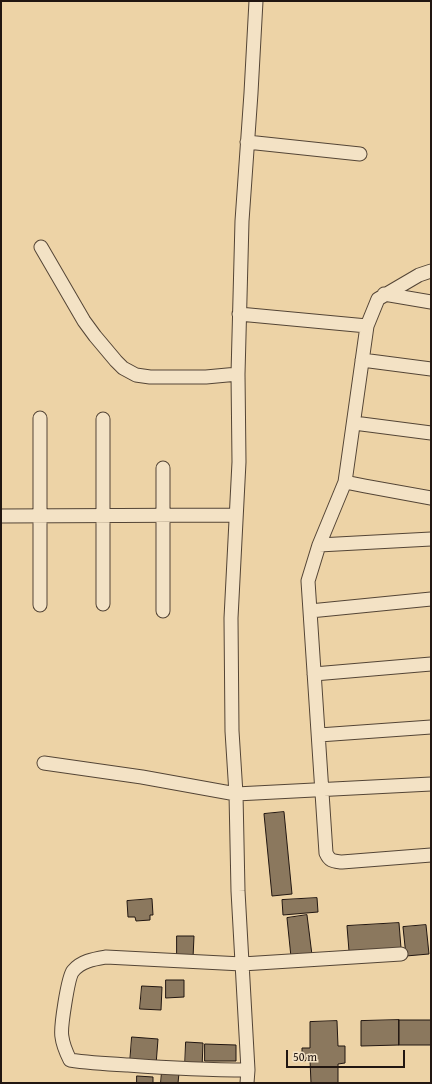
<!DOCTYPE html>
<style>
body{margin:0}
#map{position:relative;width:432px;height:1084px;overflow:hidden;background:#edd3a6;font-family:"Gentium Book Plus",serif}
canvas{display:block}
.frame{position:absolute;inset:0;border:2px solid #211611;pointer-events:none}
.scale{position:absolute;left:286px;top:1050px;width:119px;height:18px;box-sizing:border-box;border:2px solid #211611;border-top:0;padding-left:5px;font-size:12px;line-height:14px;white-space:nowrap;color:#211611;-webkit-text-stroke:3px #f3e2c5;paint-order:stroke}
</style>
<div id="map">
<canvas width="432" height="1084"></canvas>
<div class="frame"></div>
<div class="scale">50 m</div>
</div>
<script>
const context = document.querySelector('canvas').getContext('2d');
context.lineJoin = 'round';
function fill(path, color) { context.fillStyle = color; context.fill(path, 'evenodd'); }
function strokePath(path, color, width, dash) { context.strokeStyle = color; context.lineWidth = width; context.lineCap = dash ? 'butt' : 'round'; context.setLineDash(dash || []); context.stroke(path); }
const building = new Path2D(`
 M284 812 292 894 272 896 264 814Z
 M317 898 318 912 283 915 282 900Z
 M152 899 153 915H150V920L136 921 135 917H128L127 901Z
 M307 915 312 955 291 957 287 918Z
 M399 923 401 948 349 951 347 926Z
 M426 925 429 954 406 956 403 927Z
 M177 936H194L193 958H177Z
 M166 980H184V997L166 998Z
 M142 986 162 987 161 1010 140 1009Z
 M399 1020H431V1045H399Z
 M399 1020V1045L361 1046V1021Z
 M337 1021 338 1046H345V1063L338 1064V1083H311L310 1060 302 1061V1048H310V1022Z
 M132 1037 158 1039 156 1065 130 1063Z
 M186 1042 203 1043 202 1068 185 1067Z
 M205 1044 236 1045V1061H205Z
 M162 1071 179 1073 178 1083H161Z
 M137 1076 153 1077V1083H137Z`);
fill(building, '#8b785e');
strokePath(building, '#211611', 1);
const street = new Path2D(`
 M247 142 360 154
 M41 247 84 321 95 336 116 361 123 368 136 375 150 377H206L238 374
 M384 294 431 302
 M239 314 367 326 345 482
 M367 326 378 299 419 275 431 271
 M362 360 431 369
 M40 418V605
 M354 423 431 433
 M163 468V611
 M1 516 236 515
 M431 539 319 545 308 581 326 853C330 862 334 861 342 862L431 855
 M319 545 345 482 365 486 431 498
 M103 604V419
 M310 611 431 599
 M314 674 431 664
 M319 735 431 727
 M44 763 142 777 236 794 431 784
 M248 1070C208 1070 168 1068 128 1065 109 1064 89 1063 70 1060 66 1052 63 1046 62 1037 60 1029 68 977 73 971 81 961 94 959 106 957L242 964 401 954
 M247 1083 248 1070 238 891 236 794 232 731 231 618 239 462 238 374 242 221 251 93 256 1`);
strokePath(street, '#544536', 15);
strokePath(street, '#f3e2c5', 13);
</script>
